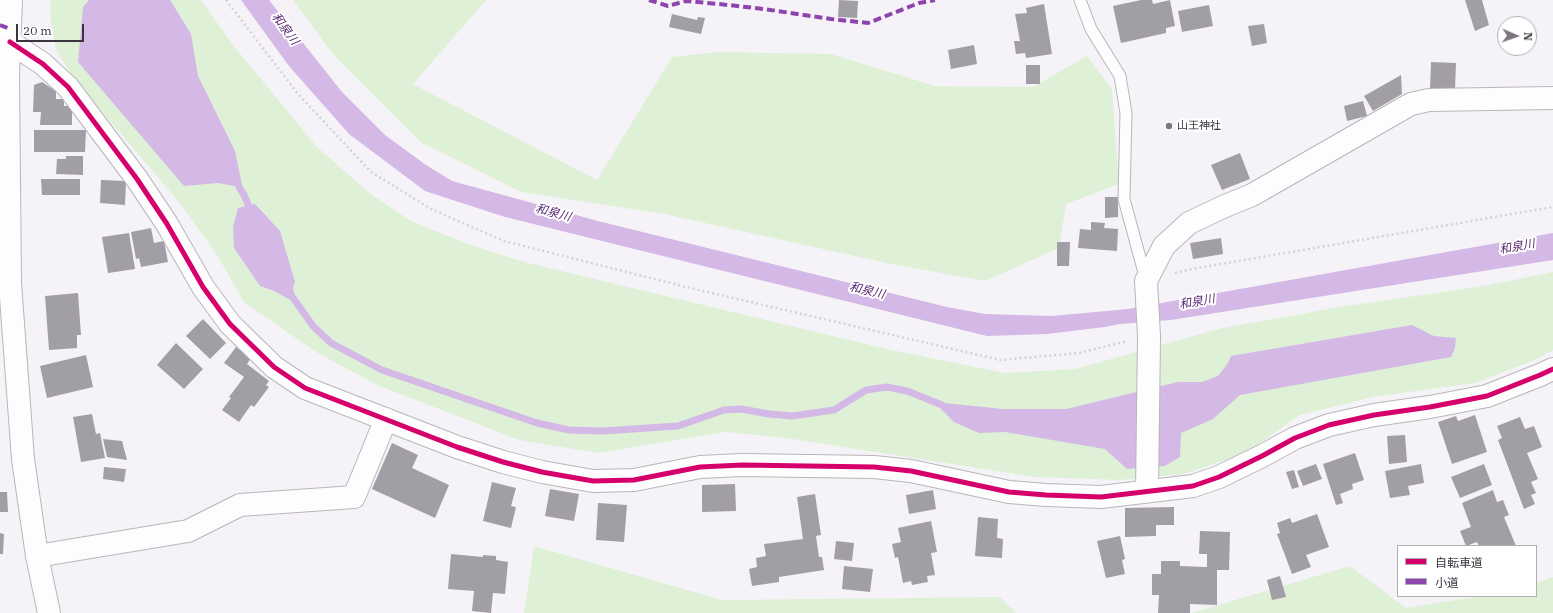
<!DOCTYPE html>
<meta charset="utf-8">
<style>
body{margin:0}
#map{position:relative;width:1553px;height:613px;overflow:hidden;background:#f6f3f8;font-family:"IBM Plex Serif","Noto Sans JP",serif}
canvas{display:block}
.legend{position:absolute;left:1397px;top:545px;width:140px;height:52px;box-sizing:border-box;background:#fff;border:1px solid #b0aeb2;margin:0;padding:5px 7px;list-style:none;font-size:12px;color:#3a343e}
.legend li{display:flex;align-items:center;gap:8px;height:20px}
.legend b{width:20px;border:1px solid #b0aeb2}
.north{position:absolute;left:1497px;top:16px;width:40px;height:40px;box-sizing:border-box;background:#fff;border:1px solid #b0aeb2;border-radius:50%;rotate:92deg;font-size:11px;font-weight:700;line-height:16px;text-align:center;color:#3a343e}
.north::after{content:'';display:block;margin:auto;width:14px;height:18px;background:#7c777f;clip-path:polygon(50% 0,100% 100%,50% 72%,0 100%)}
.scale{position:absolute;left:16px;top:24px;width:68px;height:18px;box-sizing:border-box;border:2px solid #3a343e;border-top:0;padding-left:5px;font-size:12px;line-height:14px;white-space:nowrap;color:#3a343e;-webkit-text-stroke:3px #fff;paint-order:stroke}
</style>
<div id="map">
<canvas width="1553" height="613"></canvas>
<ul class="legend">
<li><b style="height:5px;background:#d6006c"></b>自転車道</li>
<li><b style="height:5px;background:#8e44ad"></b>小道</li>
</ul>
<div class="north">N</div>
<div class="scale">20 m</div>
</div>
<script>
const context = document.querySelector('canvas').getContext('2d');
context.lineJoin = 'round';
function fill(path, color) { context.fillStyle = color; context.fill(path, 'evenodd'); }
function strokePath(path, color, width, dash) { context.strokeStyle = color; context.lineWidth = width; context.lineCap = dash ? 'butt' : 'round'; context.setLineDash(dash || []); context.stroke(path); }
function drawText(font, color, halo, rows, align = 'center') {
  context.font = font + ' "IBM Plex Serif","Noto Sans JP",serif'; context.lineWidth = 4; context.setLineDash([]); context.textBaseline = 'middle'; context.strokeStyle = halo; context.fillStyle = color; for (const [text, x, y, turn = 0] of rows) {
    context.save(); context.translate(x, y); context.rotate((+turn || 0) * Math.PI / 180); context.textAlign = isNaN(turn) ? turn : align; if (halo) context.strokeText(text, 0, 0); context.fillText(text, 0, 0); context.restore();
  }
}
fill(new Path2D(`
 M50 0H201L233 45 317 147 368 192 411 221 468 244 524 262 887 349 1005 373 1075 369 1222 328 1340 307 1489 285 1553 272V350L1535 360 1475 383 1373 397 1300 415 1246 453 1184 474 1120 480 1034 477 786 438 726 432 598 453 519 440 377 385 316 352 244 302 217 255 179 202 74 79 56 50 51 22Z
 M293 0H486L413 84 597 180 672 57 718 52 831 54 935 86 1033 87 1087 56 1112 89 1119 184 1066 204 1059 248 985 281 891 264 664 214 521 192 422 143 332 53Z
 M534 546 722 600 1000 597 1016 613H524Z
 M1350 566 1406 608 1480 596H1536V583L1553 577V613H1191Z`), '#def1d7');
fill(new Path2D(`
 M89 0H170L191 34 198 76 235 151 244 195 239 187 218 183 184 186 78 62 83 7Z
 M241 0H269L342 92 385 135 426 165 452 181 598 221 947 307 985 314 1052 316 1128 309 1553 233V260L1171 320 1120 324 1105 327 1047 334 987 336 505 217 425 191 349 134 289 66Z
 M255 204 280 231 295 282 293 288 296 303 274 291 260 286 234 248 233 227 238 208Z
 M1412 325 1434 336 1456 338 1455 348 1451 357 1240 395 1213 419 1181 433 1180 457 1165 466 1127 469 1105 449 1005 432 979 433 954 422 934 402 1003 409H1066L1178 382H1202L1218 376 1228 363 1231 356Z`), '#d4b8e6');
strokePath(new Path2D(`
 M239 187 244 195 252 213
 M291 295 313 326 331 343 382 370 537 423 569 430 602 431 678 426 724 410 741 409 769 414 792 416 834 410 866 390 887 387 907 391 942 405`), '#d4b8e6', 7);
fill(new Path2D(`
 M839 0 858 1 857 18 838 17Z
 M1141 0H1152L1153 4 1170 0 1175 26 1166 28V33L1121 43 1113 6Z
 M1465 0H1482L1489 25 1475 31Z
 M1044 4 1052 54 1026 58 1025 53 1016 54 1014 41H1020L1015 14 1027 13 1026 8Z
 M1209 5 1213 26 1182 32 1178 11Z
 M672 14 697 20 698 17 705 18 701 34 669 27Z
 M1264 24 1267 43 1252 46 1248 26Z
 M974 45 977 64 951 69 948 50Z
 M1431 62 1456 63 1455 90H1430Z
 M1026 65H1040V84H1026Z
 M1401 75 1402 94 1373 111 1364 96Z
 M42 82 56 91V99H64V106H70L72 109V125H40L41 112H33L34 85Z
 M1363 101 1367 116 1347 121 1344 106Z
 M34 130H86L85 152H34Z
 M1240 153 1250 179 1222 190 1211 165Z
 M66 156H83V175L56 174 57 159H66Z
 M41 179H80V195H42Z
 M101 180 126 181 125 205 100 203Z
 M1105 197H1118V217L1105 218Z
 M1091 222 1105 223 1104 228 1118 229 1117 251 1078 248 1080 229 1091 230Z
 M151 228 154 243 164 241 168 262 141 267 139 258 136 259 131 232Z
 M129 233 135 269 108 273 102 237Z
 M1221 238 1223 254 1193 259 1190 243Z
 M1057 242H1070L1069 266H1057Z
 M78 293 81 335H77V348L49 350 45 296Z
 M203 319 226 343 210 359 186 336Z
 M176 343 203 369 184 389 157 365Z
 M236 347 251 358 247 364 269 381 266 385 269 387 254 407 251 405 239 422 222 410 231 398 229 397 244 377 224 363Z
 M86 355 93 387 47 398 40 366Z
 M92 414 96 434 100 433 105 458 81 462 73 417Z
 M1475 415 1487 452 1452 464 1438 422 1456 416 1458 421Z
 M1520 417 1525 429 1534 426 1542 447 1527 453 1538 479 1531 482 1536 493 1531 495 1535 504 1524 509 1498 440 1502 438 1497 426Z
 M1405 435 1407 462 1389 464 1387 436Z
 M103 439 122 441 127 460 107 457Z
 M392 443 418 455 412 468 449 485 435 518 372 489Z
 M1355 453 1364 480 1352 484 1353 489 1340 494 1343 503 1336 505 1323 464Z
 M1316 464 1322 479 1303 486 1297 471Z
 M1421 464 1424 483 1408 486 1410 495 1390 498 1385 471Z
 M1484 464 1492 485 1460 498 1451 477Z
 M104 467 126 469 124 482 103 479Z
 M1294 470 1299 487 1292 489 1286 472Z
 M492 482 516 488 511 506 516 507 511 528 483 521Z
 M735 484 736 511 702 512V485Z
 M550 489 579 494 574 521 545 516Z
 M933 490 936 509 909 514 906 495Z
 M1493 490 1497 502 1503 500 1509 515 1504 517 1516 546H1479L1477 542 1466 546 1460 531 1471 527 1462 503Z
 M0 492H7L8 512H0Z
 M815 494 821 535 816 536 819 557H822L824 570 779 577V582L752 586 749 569 757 567 756 558 766 556 764 544 803 539 797 497Z
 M598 503 627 505 624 542 596 540Z
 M1174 507V525H1156V536L1125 537V508Z
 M1317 514 1329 547 1306 555 1311 567 1292 574 1277 534 1280 533 1277 523 1290 518 1292 523Z
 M978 517 998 519 997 538 1003 539 1002 558 975 556Z
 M931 521 937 552 931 553 935 575 927 576 928 582 912 585 911 581 903 583 898 557 895 558 892 544 901 542 898 528Z
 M1200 531 1230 532 1229 570H1217V605L1190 604V613H1158L1159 595H1152V574H1161V561H1180V566L1207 567V554H1199Z
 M0 533 4 534 3 554H0Z
 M1120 536 1125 559 1122 560 1125 574 1106 578 1097 541Z
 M836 541 854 543 852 561 834 559Z
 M451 554 483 557V555L496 556V560L508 562 505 594 493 593 491 613 472 611 474 591 448 589Z
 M844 566 873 569 870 592 842 589Z
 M1280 576 1286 597 1272 600 1267 580Z`), '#a29ea5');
const service = new Path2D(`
 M1080 0 1091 29 1120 76 1126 113 1124 199 1146 280`);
const minor = new Path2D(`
 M10 42 43 64 68 87 137 179 167 224 203 287 230 324 274 367 305 388 457 447 503 462 542 472 593 481 634 480 700 467 742 465 874 467 911 471 1009 492 1046 495 1101 497 1193 486 1219 477 1262 456 1295 438 1329 425 1374 415 1430 407 1487 396 1540 375 1553 369
 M1147 491 1149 336 1146 281 1164 246 1189 223 1225 206 1252 195 1411 104 1429 100 1553 98
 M37 556 188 531 240 505 354 497 386 419`);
const tertiary = new Path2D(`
 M11 0 8 76 10 283 23 459 37 556 49 613`);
strokePath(service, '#b9b5bc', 13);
strokePath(minor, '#b9b5bc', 24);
strokePath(tertiary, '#b9b5bc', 24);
strokePath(new Path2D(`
 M226 0 298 94 371 172 433 210 504 241 686 287 1000 360 1079 353 1127 341
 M1175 273 1192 269 1553 207`), '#d4d2d4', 2.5, [2, 3]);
strokePath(service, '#fefdfe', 11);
strokePath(minor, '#fefdfe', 22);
strokePath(tertiary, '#fefdfe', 22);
strokePath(new Path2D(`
 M649 0 668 6 686 1 719 4 764 9 831 19 868 23 919 3 935 0
 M0 25 10 29`), '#8e44ad', 4, [8, 4]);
strokePath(new Path2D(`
 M10 42 43 64 68 87 137 179 167 224 203 287 230 324 274 367 305 388 457 447 503 462 542 472 593 481 634 480 700 467 742 465 874 467 911 471 1009 492 1046 495 1101 497 1193 486 1219 477 1262 456 1295 438 1329 425 1374 415 1430 407 1487 396 1540 375 1553 369`), '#d6006c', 5);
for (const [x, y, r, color] of [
 [1169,126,4,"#7c777f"]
]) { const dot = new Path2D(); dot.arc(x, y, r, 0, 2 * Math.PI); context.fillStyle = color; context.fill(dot); strokePath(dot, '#fff', 1.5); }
drawText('11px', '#3a343e', '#fff', [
 ["山王神社",1177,126]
], 'left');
drawText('italic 12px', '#562670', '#fff', [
 ["和泉川",285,29,53],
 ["和泉川",553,213,15],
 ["和泉川",1517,247,-10],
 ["和泉川",867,291,13],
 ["和泉川",1197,302,-10]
]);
</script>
